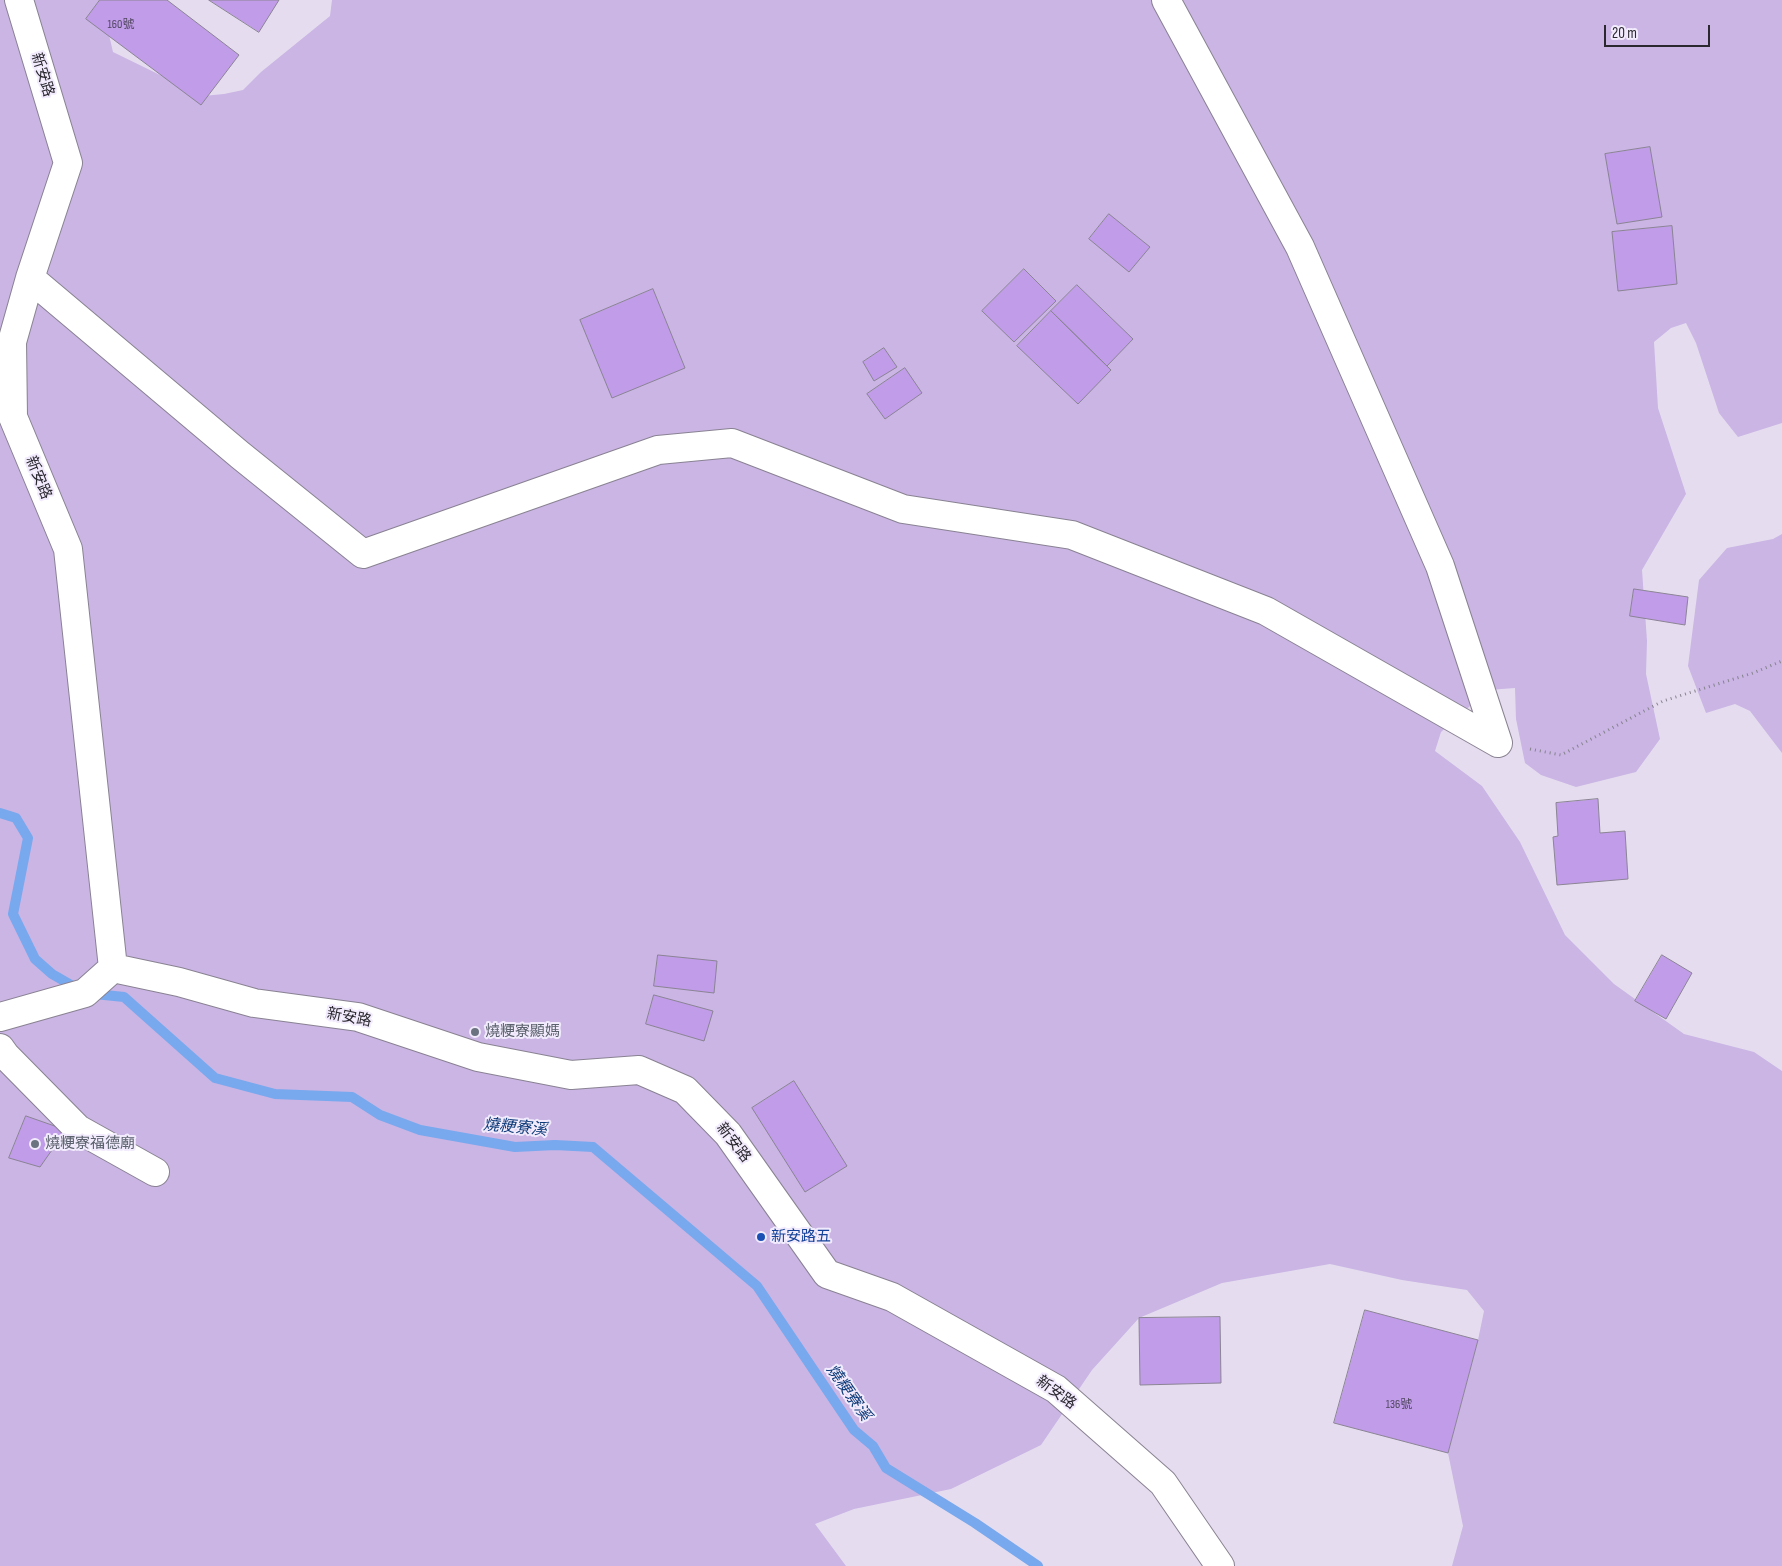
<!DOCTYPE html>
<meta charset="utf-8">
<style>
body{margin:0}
#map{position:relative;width:1782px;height:1566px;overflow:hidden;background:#e5ddef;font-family:"Sofia Sans Condensed",sans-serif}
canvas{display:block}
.scale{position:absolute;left:1604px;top:25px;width:106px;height:22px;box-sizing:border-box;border:2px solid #2b282f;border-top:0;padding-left:6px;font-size:15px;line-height:18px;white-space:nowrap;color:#2b282f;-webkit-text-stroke:4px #f2ebfd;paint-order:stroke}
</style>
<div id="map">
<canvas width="1782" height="1566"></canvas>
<div class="scale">20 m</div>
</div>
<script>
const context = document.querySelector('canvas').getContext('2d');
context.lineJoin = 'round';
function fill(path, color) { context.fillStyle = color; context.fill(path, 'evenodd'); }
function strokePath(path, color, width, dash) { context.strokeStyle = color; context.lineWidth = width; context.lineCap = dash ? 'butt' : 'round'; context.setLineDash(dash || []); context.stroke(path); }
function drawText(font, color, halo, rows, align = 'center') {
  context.font = font + ' "Sofia Sans Condensed","Noto Sans TC",sans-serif'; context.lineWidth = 4; context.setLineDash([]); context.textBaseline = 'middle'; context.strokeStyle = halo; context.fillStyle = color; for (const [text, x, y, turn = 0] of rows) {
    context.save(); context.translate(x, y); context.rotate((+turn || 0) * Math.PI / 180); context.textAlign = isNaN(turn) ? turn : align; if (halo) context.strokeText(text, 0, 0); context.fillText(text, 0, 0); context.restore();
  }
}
fill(new Path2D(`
 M0 0H103V9L113 52 203 96 224 94 243 90 261 72 330 16 332 0H1782V423L1738 437 1719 413 1696 343 1686 323 1671 328 1654 342 1658 408 1686 494 1642 570 1647 641 1646 674 1660 739 1636 772 1576 787 1541 775 1525 763 1516 719 1515 688 1488 690 1441 732 1435 751 1482 786 1520 842 1565 935 1614 984 1684 1034 1754 1052 1782 1071V1566H1452L1463 1526 1448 1453 1478 1340 1484 1311 1467 1290 1402 1280 1330 1264 1222 1283 1139 1318 1092 1370 1041 1445 951 1489 854 1509 815 1524 846 1566H0Z
 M1782 534V753L1750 711 1735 704 1706 713 1688 666 1699 580 1727 548 1773 539Z`), '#cab5e4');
strokePath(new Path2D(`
 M0 813 16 818 28 838 13 914 35 959 52 974 85 993 124 997 215 1078 275 1094 352 1097 380 1115 420 1130 515 1147 555 1145 593 1147 757 1286 854 1430 873 1446 886 1468 975 1523 1038 1566`), '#78a8ee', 10);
const building = new Path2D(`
 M100 0H167L239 55 201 105 86 19Z
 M209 0H279L259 32Z
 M1650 147 1662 217 1617 224 1605 154Z
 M1109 214 1150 247 1129 272 1089 239Z
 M1672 226 1677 284 1618 291 1612 232Z
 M1024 269 1056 301 1014 342 982 311Z
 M1077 285 1133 339 1107 366 1051 311Z
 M653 289 685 368 612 398 580 320Z
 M1051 311 1111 370 1078 404 1017 346Z
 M884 348 897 367 874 381 863 362Z
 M905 368 922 393 885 419 867 394Z
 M1634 589 1688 597 1685 625 1630 616Z
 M1598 799 1600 833 1625 831 1628 879 1557 885 1553 837 1558 836 1556 803Z
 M658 955 717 961 714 993 654 986Z
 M1662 955 1692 973 1666 1019 1635 1001Z
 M654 995 713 1011 704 1041 646 1024Z
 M794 1081 847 1166 805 1192 752 1108Z
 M26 1116 66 1130 40 1167 9 1158Z
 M1365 1310 1478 1340 1448 1453 1334 1423Z
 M1220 1317 1221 1383 1140 1385 1139 1318Z`);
fill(building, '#c09ce9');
strokePath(building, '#8b8494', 1);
const minor = new Path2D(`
 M19 0 68 163 30 278 12 342 13 417 68 549 113 968
 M1166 0 1300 247 1440 566 1498 743
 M30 278 240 455 363 554 658 450 732 443 903 509 1072 535 1266 611 1498 743
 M113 968 179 982 254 1003 358 1017 478 1057 571 1075 639 1070 685 1090 728 1134 827 1274 892 1297 1056 1389 1163 1483 1220 1566
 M0 1017 85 993 113 968
 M0 1048 5 1055 78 1129 155 1172`);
strokePath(minor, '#898292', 30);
strokePath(new Path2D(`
 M1530 749 1561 755 1663 701 1753 673 1782 661`), '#87828e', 3, [1, 4]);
strokePath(minor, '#fff', 28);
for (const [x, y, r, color] of [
 [475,1032,5,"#6b7280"],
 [35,1144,5,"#6b7280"],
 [761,1237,5,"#1a4fb4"]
]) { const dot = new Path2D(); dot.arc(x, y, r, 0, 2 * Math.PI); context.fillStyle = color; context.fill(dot); strokePath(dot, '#f2ebfd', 2); }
drawText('12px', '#50455e', null, [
 ["160號",121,25],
 ["136號",1399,1405]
]);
drawText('15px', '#2b282f', '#f2ebfd', [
 ["新安路",42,75,73],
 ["新安路",38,478,68],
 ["新安路",349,1018,11],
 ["新安路",733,1143,52],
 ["新安路",1056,1393,36]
]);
drawText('15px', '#5b616d', '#f2ebfd', [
 ["燒粳寮顯媽",485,1032],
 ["燒粳寮福德廟",45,1144]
], 'left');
drawText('15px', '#164399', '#f2ebfd', [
 ["新安路五",771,1237]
], 'left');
drawText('italic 16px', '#0d3a78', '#f2ebfd', [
 ["燒粳寮溪",515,1128,5],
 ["燒粳寮溪",848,1393,55]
]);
</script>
